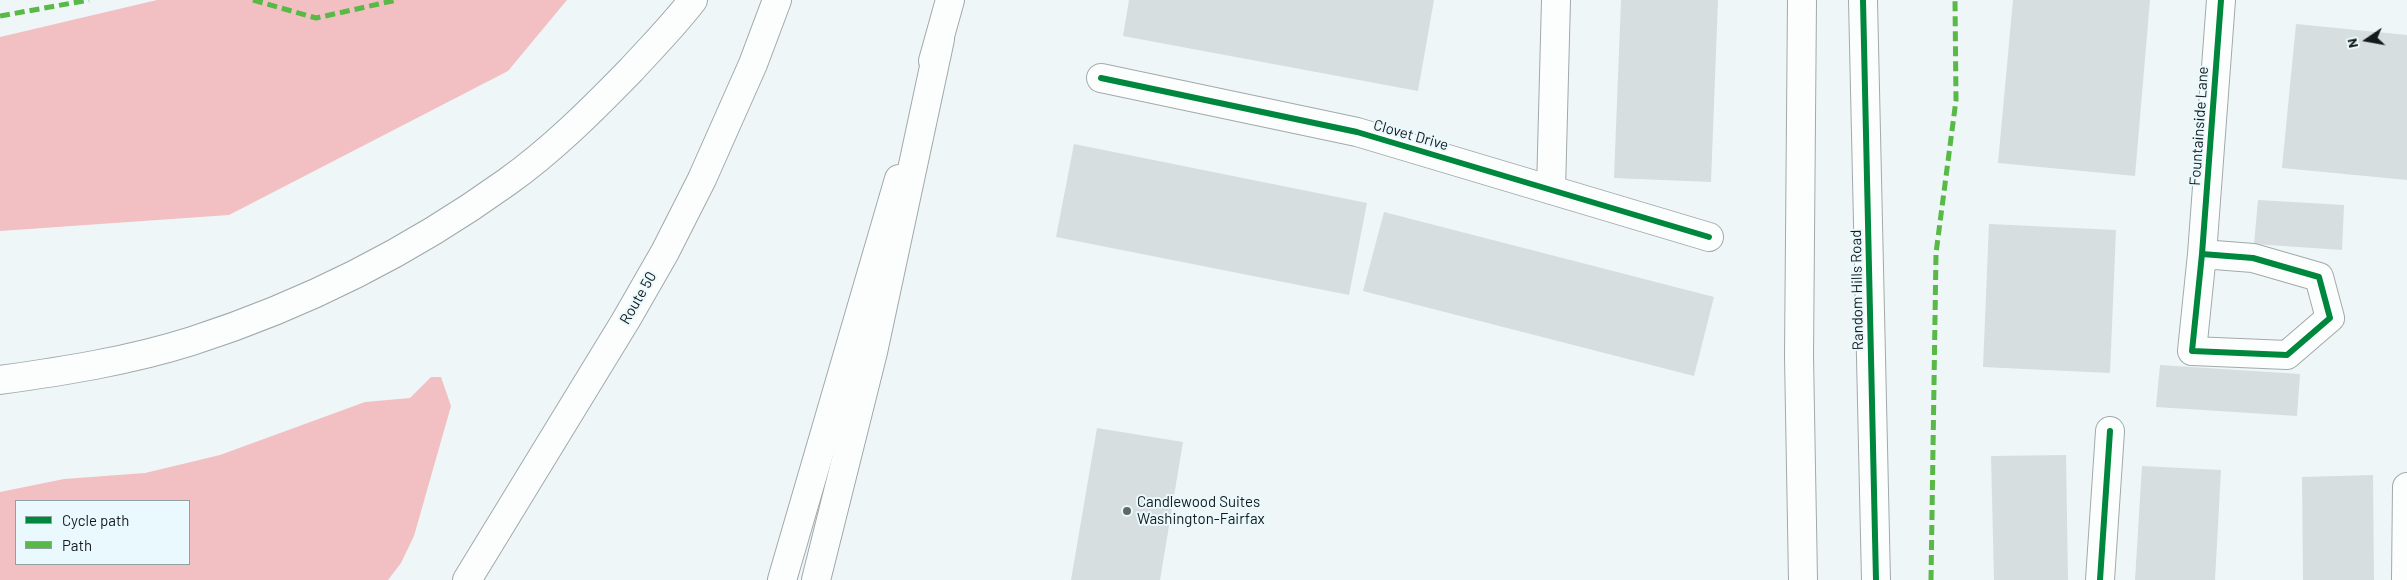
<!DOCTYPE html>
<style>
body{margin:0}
#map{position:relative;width:2407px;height:580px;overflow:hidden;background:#eef6f8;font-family:Barlow,sans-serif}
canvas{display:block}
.legend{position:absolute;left:15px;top:500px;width:175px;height:65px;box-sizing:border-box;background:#e9f9fd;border:1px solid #93a0a3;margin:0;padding:6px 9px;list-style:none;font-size:15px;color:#131a1c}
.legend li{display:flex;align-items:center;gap:10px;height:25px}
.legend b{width:25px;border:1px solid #93a0a3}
.north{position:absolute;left:2342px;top:15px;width:50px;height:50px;-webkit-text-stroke:4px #e9f9fd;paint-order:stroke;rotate:258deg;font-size:14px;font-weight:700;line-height:20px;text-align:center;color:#131a1c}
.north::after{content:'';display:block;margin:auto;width:18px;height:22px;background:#131a1c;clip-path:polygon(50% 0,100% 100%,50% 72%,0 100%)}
</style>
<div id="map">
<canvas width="2407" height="580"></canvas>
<ul class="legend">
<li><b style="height:6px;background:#00873e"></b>Cycle path</li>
<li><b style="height:6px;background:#58b947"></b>Path</li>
</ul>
<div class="north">N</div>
</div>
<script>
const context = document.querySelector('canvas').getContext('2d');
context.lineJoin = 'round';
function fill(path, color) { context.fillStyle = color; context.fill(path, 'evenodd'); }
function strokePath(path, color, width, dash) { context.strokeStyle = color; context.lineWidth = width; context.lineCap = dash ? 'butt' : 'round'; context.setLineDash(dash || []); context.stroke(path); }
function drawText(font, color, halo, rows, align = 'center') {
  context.font = font + ' Barlow,sans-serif'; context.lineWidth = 4; context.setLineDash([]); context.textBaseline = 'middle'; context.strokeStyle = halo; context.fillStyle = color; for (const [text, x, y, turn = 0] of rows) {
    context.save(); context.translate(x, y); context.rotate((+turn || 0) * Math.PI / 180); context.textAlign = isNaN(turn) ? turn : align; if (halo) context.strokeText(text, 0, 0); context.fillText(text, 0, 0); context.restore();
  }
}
fill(new Path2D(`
 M157 0H567L508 71 229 215 0 231V37Z
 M431 377H441L451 406 414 536 401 563 388 580H0V492L64 479 145 473 220 455 365 402 410 398ZM189 501V564H16V501Z`), '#f2c0c2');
fill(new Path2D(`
 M1129 0H1434L1418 91 1123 36Z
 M1621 0H1718L1711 182 1614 178Z
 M2013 0H2150L2135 176 1998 163Z
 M2296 24 2407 35V180L2282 168Z
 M1074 144 1367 203 1349 295 1056 237Z
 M2258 200 2344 205 2342 250 2254 244Z
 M1384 212 1714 297 1694 376 1363 291Z
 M1989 224 2116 230 2110 373 1983 367Z
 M2160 365 2300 374 2297 416 2156 407Z
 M1097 428 1183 442 1160 580H1071Z
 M2066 455 2068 580H1994L1991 456Z
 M2142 466 2221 470 2215 580H2135Z
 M2373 475 2374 580H2303L2302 477Z`), '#d6dee0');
const minor = new Path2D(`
 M1101 78 1357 132 1709 237
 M1551 190 1556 0
 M2202 254 2253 258 2319 277 2330 318 2287 355 2192 351 2202 254 2221 0
 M2100 580 2110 431
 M2406 580 2407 487`);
const tertiary = new Path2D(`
 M1802 0 1799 356 1803 580
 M1863 0 1876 580`);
const primary = new Path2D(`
 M933 61 950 0
 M467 580 626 320 665 252 702 179 753 64 777 0
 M782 580 899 179`);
const motorway = new Path2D(`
 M0 380C64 371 129 361 192 341 304 305 411 251 507 182 552 150 592 110 631 70 652 47 674 25 693 0
 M816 580 873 352 940 39`);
strokePath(minor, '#a2a9ab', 30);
strokePath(tertiary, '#a2a9ab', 30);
strokePath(primary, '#a2a9ab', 30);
strokePath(motorway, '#a2a9ab', 30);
strokePath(minor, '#fcfefe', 28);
strokePath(tertiary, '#fcfefe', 28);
strokePath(primary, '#fcfefe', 28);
strokePath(motorway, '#fcfefe', 28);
strokePath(new Path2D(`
 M253 0 316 18 397 0
 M0 16 89 0
 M1931 580 1936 253 1956 100 1955 0`), '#58b947', 5, [10, 5]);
strokePath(new Path2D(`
 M1863 0 1876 580
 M1101 78 1357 132 1709 237
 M2202 254 2253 258 2319 277 2330 318 2287 355 2192 351 2202 254 2221 0
 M2100 580 2110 431`), '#00873e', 6);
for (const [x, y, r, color] of [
 [1127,511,5,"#606769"]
]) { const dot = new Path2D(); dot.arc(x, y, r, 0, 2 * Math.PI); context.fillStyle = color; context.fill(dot); strokePath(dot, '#e9f9fd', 2); }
drawText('15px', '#131a1c', '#e9f9fd', [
 ["Fountainside Lane",2199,126,-86],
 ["Clovet Drive",1411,135,16],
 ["Random Hills Road",1857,290,-91],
 ["Route 50",638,298,-60]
]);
drawText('15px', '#131a1c', '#e9f9fd', [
 ["Candlewood Suites",1137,502],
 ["Washington-Fairfax",1137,519]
], 'left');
</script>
